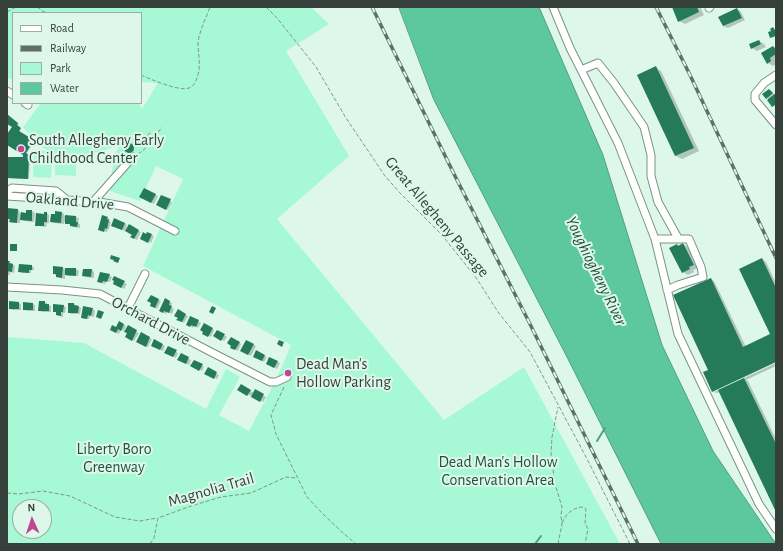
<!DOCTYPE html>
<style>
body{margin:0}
#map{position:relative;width:783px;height:551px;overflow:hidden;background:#ddf8eb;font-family:"Alegreya Sans",sans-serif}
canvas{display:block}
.frame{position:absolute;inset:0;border:8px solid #35403b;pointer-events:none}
.legend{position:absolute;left:12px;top:12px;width:130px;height:92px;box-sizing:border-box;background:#ddf8eb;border:1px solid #9aaea5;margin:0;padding:5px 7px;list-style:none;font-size:12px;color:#35403b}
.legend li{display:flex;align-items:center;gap:8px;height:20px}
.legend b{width:20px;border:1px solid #9aaea5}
.north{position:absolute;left:12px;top:499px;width:40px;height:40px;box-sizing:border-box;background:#ddf8eb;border:1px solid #9aaea5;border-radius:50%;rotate:357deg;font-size:11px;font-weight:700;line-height:16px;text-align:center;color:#35403b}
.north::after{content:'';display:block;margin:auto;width:14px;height:18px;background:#c24593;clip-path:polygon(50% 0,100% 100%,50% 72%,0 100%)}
</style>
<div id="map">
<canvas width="783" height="551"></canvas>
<div class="frame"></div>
<ul class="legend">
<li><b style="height:5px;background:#fff"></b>Road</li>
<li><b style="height:5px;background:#606f68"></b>Railway</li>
<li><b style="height:11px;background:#a7f8d4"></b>Park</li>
<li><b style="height:11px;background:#5dc89e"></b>Water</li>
</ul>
<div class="north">N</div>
</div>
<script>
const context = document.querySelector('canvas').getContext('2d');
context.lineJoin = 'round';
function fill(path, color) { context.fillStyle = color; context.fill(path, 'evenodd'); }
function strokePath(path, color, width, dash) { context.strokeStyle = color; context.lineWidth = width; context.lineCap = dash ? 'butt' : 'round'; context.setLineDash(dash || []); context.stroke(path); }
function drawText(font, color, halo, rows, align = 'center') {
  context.font = font + ' "Alegreya Sans",sans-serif'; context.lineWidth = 4; context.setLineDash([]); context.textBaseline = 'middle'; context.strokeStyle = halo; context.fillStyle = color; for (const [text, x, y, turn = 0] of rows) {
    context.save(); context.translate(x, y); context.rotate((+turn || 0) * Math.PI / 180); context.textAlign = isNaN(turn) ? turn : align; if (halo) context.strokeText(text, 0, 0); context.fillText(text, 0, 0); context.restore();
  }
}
fill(new Path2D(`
 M7 7H311L329 24 286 51 349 156 277 219 444 420 524 367 620 544H7V337L84 343 206 409 226 369 240 377 219 415 249 431 277 378 291 345 143 266 183 179 156 166 140 201 110 191 114 155 121 143C115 146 109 149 103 151 87 156 60 157 45 149 36 143 30 134 23 127L41 103H139L142 109 158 83 141 82V13H13V79L7 78ZM20 507H44V531H20Z
 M34 151H45V160H52L51 178 33 177Z
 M55 161 76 162V176L55 175Z`), '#a7f8d4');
const water = new Path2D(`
 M399 7H539L603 155 662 345 713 451 776 544H661L567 357 434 100Z`);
fill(water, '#5dc89e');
strokePath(water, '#519f80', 1);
fill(new Path2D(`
 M673 7H700L704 15 685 24 679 21Z
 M737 9 741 12 745 20 728 28 723 26Z
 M759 41 764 44 766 47 757 51 752 48Z
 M773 47 776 48V61H775L776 64 773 66 768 63Z
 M656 68 661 71 699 151 682 159 676 156 639 76Z
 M769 90 775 95 776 94V108L773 106 769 101 770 100 767 98Z
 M7 116 19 124 17 127 21 129 19 132 34 142 26 154 30 157 29 179 7 178V158H24V155L7 144V136L13 127 8 123 7 125Z
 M128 144 134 147V151L130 153 125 150V146Z
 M144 189 158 196 154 204 140 197Z
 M161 196 172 202 168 210 157 205Z
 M7 209 18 210 20 212V213L27 214V211H32L35 213 34 222 24 221 20 219V223H13L10 222 11 220 7 219Z
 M47 213 49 215V223H47L46 227 39 226 36 225Z
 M56 213H62L64 214V216L76 217 79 218 78 223 80 224V228L73 227 71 226V225L68 224 64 222V224L54 223 52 222 56 215Z
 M107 218 110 219 109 221 111 222 109 229H108L107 232 102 231Z
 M125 223 127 225 125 231 112 226Z
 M130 226 141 232 137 240 132 237 133 234Z
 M147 233 154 236 151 243 141 238 146 235Z
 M683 244 688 247 699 268 693 270 694 272 688 275 683 272 677 245 679 246Z
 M762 259 766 262 776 283V361L714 390V392L713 391 709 370 710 279 714 281 746 347 771 335Z
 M7 262 12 263V264L15 266 14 273 10 272V275H7Z
 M32 266 34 268V270H31V273H22L19 271Z
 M63 268 66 270V269H76L79 271 78 276H68L65 274V279L60 278 54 274Z
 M92 270 94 272V278L86 277 83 276Z
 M109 275 112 277 110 282 106 281 105 284 101 283Z
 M114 277 127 284 124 289 114 284Z
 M151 296 161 301 157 309 151 305 152 303Z
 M166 300 172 303 171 307 174 309 172 314 167 312 166 314 160 311Z
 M44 302 47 303V305L51 306V312H42L39 310Z
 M19 303 21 304V310H12L10 308Z
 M33 304 35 305V311H27L24 309Z
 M74 304 81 308 80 314H71L69 312Z
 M63 306 66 307 65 313H63V317L59 316 57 315V313L54 311Z
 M93 309 95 311 94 317 90 316 89 319 82 318Z
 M178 311 188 316 184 323 178 319 179 317Z
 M191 317 201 323 198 328 194 325 193 328 187 324Z
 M119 322 126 326 124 331 121 330 119 334 111 330 116 328Z
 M205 325 214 330 211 337 203 333 204 331Z
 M128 327 139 333 134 341 126 336 128 333Z
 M217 331 227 337 224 341 215 336Z
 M142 334 152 339 148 347 138 342Z
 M231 338 241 344 238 351 231 347 232 345Z
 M155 341 165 346 163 351 152 346Z
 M246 341 256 346 251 356 241 351Z
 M168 347 178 353 176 358 165 352Z
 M257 352 267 357 264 362 254 357Z
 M181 354 191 360 189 365 179 359Z
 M270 358 280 363 277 369 267 364Z
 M194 361 204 367 202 371 192 366Z
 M776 363V366L746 380 748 381 776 439V509L720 392 717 393 714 392Z
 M208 369 219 375 217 379 206 374Z
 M241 385 254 393 255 391 266 397 263 402 239 390Z`), '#0003');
strokePath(new Path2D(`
 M597 441 605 428
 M535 544 541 536`), '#519f80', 2);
fill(new Path2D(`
 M672 7H697L699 12 678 22Z
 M737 8 742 18 723 26 718 17Z
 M773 27 775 30 776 29V36L770 38 768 32 771 31 770 29Z
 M759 40 761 44 751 49 749 44Z
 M773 46 776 50V54L770 58 771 61 767 64 761 53Z
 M656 66 694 148 675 156 637 75Z
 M769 89 773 93 766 99 762 94Z
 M776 93V104L772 107 767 100Z
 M7 114 18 123 17 125 21 128 19 131 34 140 26 153 29 155 28 179 7 178V157H23V155L7 145V134L12 127 7 124Z
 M124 148a5 5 0 1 1 10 0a5 5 0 1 1-10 0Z
 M144 188 156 194 151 203 139 197Z
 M161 195 171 199 166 210 156 205Z
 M7 208 18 209 17 223 9 222 10 219H7Z
 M26 210H32V221L20 220 21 212 26 213Z
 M55 211 62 212 61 223 50 222 51 214H55Z
 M44 212H47V222H44V226H35L36 213 44 214Z
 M65 215 76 216V222H78L77 227 70 226V224H65Z
 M102 215 108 217 107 219 109 220 107 229 105 228 104 232 98 230Z
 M114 218 125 223 122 230 111 226Z
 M129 224 139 230 134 239 130 237 132 235 125 231Z
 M143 232 146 234 147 232 152 234 148 243 140 239Z
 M683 243 694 265 689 267 690 269 682 273 669 248 677 244 678 246Z
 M10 244H17V251H10Z
 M111 255 120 258 118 263 113 261 114 260 110 259Z
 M762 258 776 288V362L712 392 703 372 708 370 673 295 711 278 743 347 770 334 739 269Z
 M7 261H10L9 263 13 264 12 272 7 271Z
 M19 264 32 265V270H29V273L18 272Z
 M53 266 63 267 62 278 56 277V274H53Z
 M65 268H76V276L65 275Z
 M83 269H92L91 277 82 276Z
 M100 272 110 274 107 282 103 281 102 283 97 282Z
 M114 276 125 281 121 288 113 284 114 281 112 280Z
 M151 295 159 299 155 308 150 306 151 303 147 301Z
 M165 298 170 301 169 305 172 306 169 313 164 311 163 313 159 311Z
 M9 301 19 302V309H9Z
 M39 301H45V304H49V311H38Z
 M23 302 33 303V310H23Z
 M68 303H74V305L79 306 78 313H68Z
 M53 304 64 305 63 312H61V316L56 315V312H53Z
 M83 306 93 308 91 316 88 315 87 319 81 318Z
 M212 306 216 308 213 314 209 312Z
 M178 309 186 314 182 322 176 320 178 318 174 316Z
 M98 310 104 312 101 319 96 317Z
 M190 316 199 320 196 327 191 325 190 327 186 325Z
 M119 321 124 324 121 331 118 329 116 333 110 330 112 325 116 327Z
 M204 323 213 328 208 337 202 334 203 332 200 330Z
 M128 325 137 330 132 341 125 337 127 333 124 332Z
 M217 330 225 334 221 341 213 336Z
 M141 332 150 337 146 347 136 342Z
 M231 337 240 342 235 350 230 348 231 346 227 343Z
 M154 339 163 344 160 350 151 346Z
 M246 340 254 344 248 355 240 351Z
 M279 340 284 342 282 347 277 344Z
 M168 346 177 350 173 357 164 353Z
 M256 350 265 355 262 361 253 357Z
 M181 353 189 357 186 364 177 360Z
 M269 357 278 361 274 368 266 364Z
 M194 360 203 364 199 371 190 366Z
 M208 367 217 372 214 379 204 374Z
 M744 378 776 444V512L718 390Z
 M241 384 251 390 247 396 237 390Z
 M255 389 264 394 260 402 251 397Z`), '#257a5b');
const minor = new Path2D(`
 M553 7 570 48 618 143 655 239 678 334 759 504 776 529
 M709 8 710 7
 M581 70 598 63 614 83 644 127 651 155V176L658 202 678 238
 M776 75 764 83 755 94V100L776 125
 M7 91 13 95
 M25 103 28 105
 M7 191 12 188 56 191 67 200
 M7 196 99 202 128 207 175 231
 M94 201 131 159 133 157
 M655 239H689L701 267 703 277 678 285 667 290
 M7 287 62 290 100 294 211 352 270 382H276L287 377
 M128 308 145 274`);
strokePath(minor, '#7a9387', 9);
strokePath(new Path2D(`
 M37 7 46 13
 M266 7 277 18 316 67 346 118 385 176 400 193 442 235 477 279 498 312 530 352 585 455 630 544
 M7 12 16 7
 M141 75C150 79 180 92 189 88 195 86 198 77 199 70 200 61 198 52 198 42 200 30 206 18 210 7
 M133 146 137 145 151 132
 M138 154C149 147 155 137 162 127
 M284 387 271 415 276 434 307 497 323 514 343 533 356 544
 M7 493 19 494 43 491 70 496 115 517 140 521 157 518
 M562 523C566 514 572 508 582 507L586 509 585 523 588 529 585 544
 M150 544 154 538 158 518 191 506 221 497 251 493 286 477 296 478
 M558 544 562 524 561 516 562 507 555 484 551 454 552 437 558 407`), '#82958c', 1, [4, 2]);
strokePath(minor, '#fff', 7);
const rail = new Path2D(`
 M372 7 455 176 529 322 638 544
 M656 7 690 75 776 258`);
strokePath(rail, '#606f68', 3.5);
strokePath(rail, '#ddf8eb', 2, [6]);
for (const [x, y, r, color] of [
 [21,149,4,"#c24593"],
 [288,373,4,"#c24593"]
]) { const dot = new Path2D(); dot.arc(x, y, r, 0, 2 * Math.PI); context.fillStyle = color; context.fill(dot); strokePath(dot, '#ddf8eb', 1.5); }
drawText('16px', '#35403b', '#ddf8eb', [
 ["South Allegheny Early",29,140],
 ["Childhood Center",29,158],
 ["Dead Man's",296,364],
 ["Hollow Parking",296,382]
], 'left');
drawText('16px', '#35403b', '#ddf8eb', [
 ["Oakland Drive",70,201,5],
 ["Great Allegheny Passage",437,217,50],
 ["Orchard Drive",151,321,28],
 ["Magnolia Trail",211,490,-16]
]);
drawText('16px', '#23513f', '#ddf8eb', [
 ["Liberty Boro",114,449],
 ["Greenway",114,467],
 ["Dead Man's Hollow",498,462],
 ["Conservation Area",498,480]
]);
drawText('italic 17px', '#23503e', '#ddf8eb', [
 ["Youghiogheny River",596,271,64]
]);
</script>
